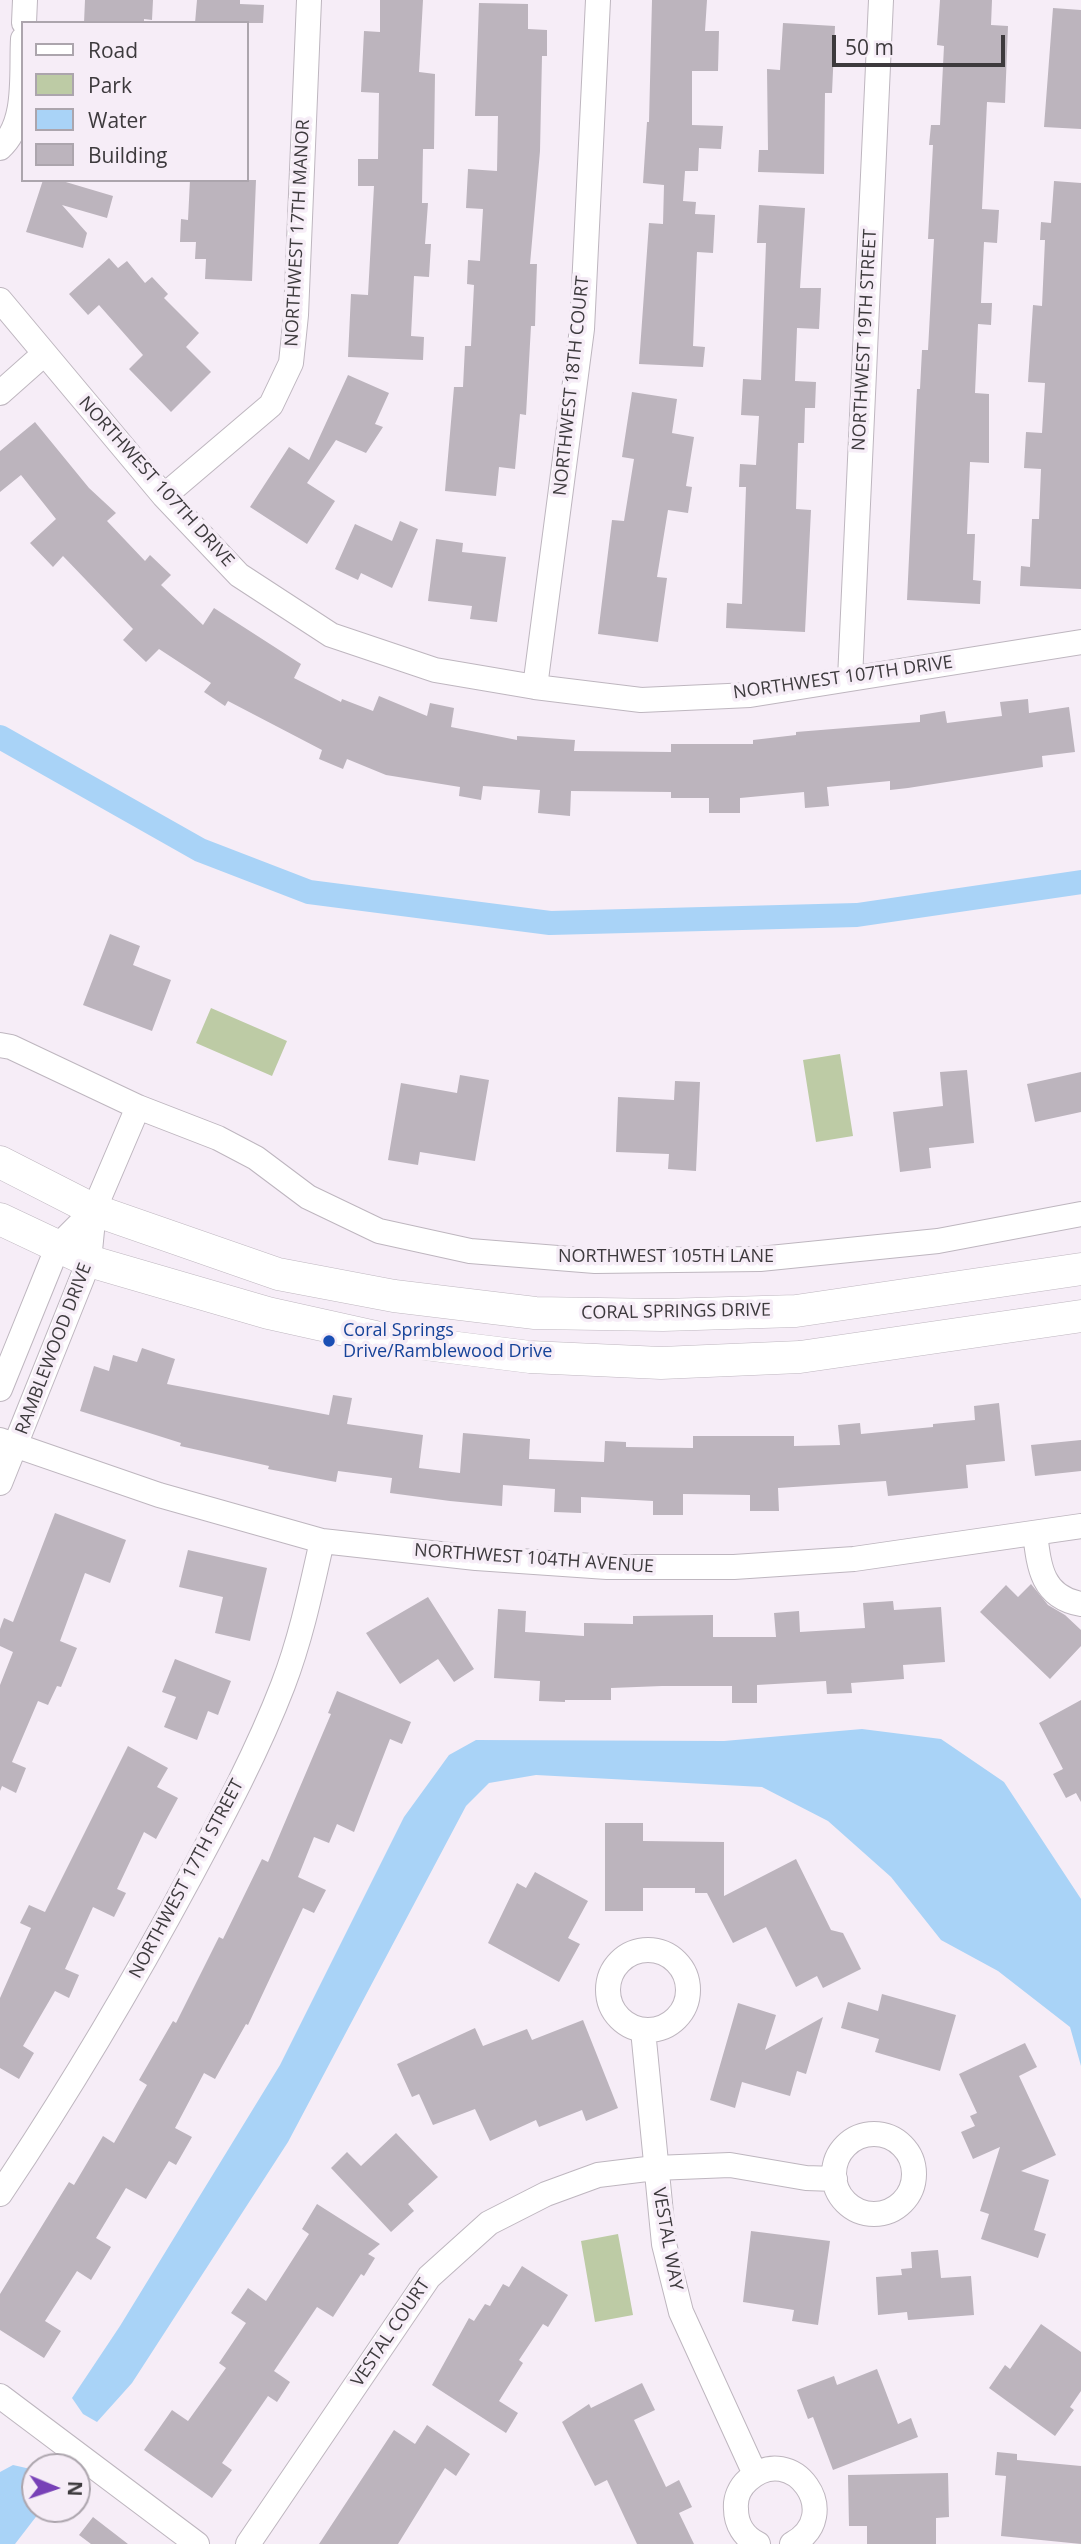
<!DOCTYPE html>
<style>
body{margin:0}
#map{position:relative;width:1081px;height:2544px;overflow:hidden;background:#f6edf7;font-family:"Open Sans",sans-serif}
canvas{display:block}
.legend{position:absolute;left:21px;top:21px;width:228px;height:161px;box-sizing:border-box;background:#f6edf7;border:2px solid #aca5ad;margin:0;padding:9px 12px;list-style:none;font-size:21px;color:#3d3a3d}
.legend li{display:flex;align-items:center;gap:14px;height:35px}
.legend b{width:35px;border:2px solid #aca5ad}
.north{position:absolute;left:21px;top:2453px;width:70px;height:70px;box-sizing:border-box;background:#f6edf7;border:2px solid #aca5ad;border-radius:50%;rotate:92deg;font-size:19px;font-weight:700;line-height:28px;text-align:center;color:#3d3a3d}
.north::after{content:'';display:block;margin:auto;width:24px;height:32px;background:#7841b7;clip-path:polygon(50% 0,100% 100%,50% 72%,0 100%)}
.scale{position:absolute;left:832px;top:35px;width:173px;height:32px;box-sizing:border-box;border:4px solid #3d3a3d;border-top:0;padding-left:9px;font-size:21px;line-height:24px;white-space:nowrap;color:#3d3a3d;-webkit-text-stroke:5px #f6edf7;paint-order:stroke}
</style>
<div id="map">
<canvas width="1081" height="2544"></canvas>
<ul class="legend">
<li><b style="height:9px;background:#fff"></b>Road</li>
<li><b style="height:19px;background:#bdcba5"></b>Park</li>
<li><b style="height:19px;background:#a9d3f7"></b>Water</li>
<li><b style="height:19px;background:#bcb4bd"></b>Building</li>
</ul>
<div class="north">N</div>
<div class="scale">50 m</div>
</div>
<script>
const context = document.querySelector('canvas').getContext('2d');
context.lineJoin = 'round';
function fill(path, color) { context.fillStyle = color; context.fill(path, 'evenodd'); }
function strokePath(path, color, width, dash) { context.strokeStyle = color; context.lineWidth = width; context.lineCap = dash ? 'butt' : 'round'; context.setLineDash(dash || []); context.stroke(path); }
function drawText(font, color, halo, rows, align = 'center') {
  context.font = font + ' "Open Sans",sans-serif'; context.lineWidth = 7; context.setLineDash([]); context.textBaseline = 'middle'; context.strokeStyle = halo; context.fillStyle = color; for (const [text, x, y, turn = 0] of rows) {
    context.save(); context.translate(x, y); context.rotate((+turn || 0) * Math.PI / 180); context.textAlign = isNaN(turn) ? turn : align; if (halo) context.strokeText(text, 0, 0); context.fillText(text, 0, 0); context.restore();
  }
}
fill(new Path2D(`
 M211 1008 287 1041 272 1076 196 1043Z
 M840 1054 853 1136 816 1142 803 1060Z
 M618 2234 633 2315 595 2322 581 2241Z`), '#bdcba5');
fill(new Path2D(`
 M862 1729 941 1739 1004 1782 1081 1899V2066L1070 2027 998 1971 941 1940 891 1877 828 1821 762 1787 536 1775 489 1783 466 1806 288 2142 132 2383 97 2422 83 2414 72 2398 120 2326 280 2065 404 1817 449 1755 476 1740 724 1741Z
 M13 2465 35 2470V2509H42L15 2544H0V2472Z`), '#a9d3f7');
strokePath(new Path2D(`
 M0 737 200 850 309 892 550 923 857 915 1081 882`), '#a9d3f7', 24);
fill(new Path2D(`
 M85 0H153L152 20 144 19V23H84Z
 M197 0H240V4L264 5 263 23H195Z
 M380 0H423L419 72 435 74 434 149H423L422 203H428L425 244H431L429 277 414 276 411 336 424 337 423 360 348 357 351 294 368 295 374 186H358V159H378L379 93 361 92 364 31 380 32Z
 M652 0H707L705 31H719L718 71H692V125L723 126 721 149 699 148 698 171H685L683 201 696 202 695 214 715 215 713 253 697 252 693 346 705 347 703 367 639 364 649 223 663 224 664 185 643 183 647 122H649Z
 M940 0H992L991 25 1008 26 1005 103 987 102 982 209 999 210 997 243 984 242 981 303H992L991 325 978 324 975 393 989 394V463L970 462 967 534H975L973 580 981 581 980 604 907 600 917 389H920L922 350H928L934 239H928L933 145H929L931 125H940L944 46 937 45Z
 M479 3 528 4V29L547 30V56H542L540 151 530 264H537L536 291 535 326H531L526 415 520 414 515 469 499 467 496 496 445 491 454 387H463L465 346H471L474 285 467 284 468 260 480 261 483 209 466 208 468 169 497 171 498 116H475Z
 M1053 8 1081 10V129L1044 127Z
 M783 23 835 26 832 93H825L824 174 758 172 759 150H768L767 69 780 70Z
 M43 180H59L113 196 107 218 62 205 87 233 83 248 26 232Z
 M190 180H256L252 281 205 279 206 259H195L196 242H180L181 219 188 220Z
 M1054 181 1081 183V589L1020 586 1021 566 1030 567 1032 519H1039L1041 469 1024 468 1026 432 1042 433 1045 383 1028 382 1033 305 1042 306 1045 240H1040L1041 222 1051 223Z
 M759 205 805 208 800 288H821L819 329 797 328 795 381 816 382 815 408H805L804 443H798L796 509 811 510 805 632 726 628 727 603 742 604 746 487H739L740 464 756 465 759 416 741 415 743 379 761 380 766 243H757Z
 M109 258 118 268 127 261 145 283 152 277 168 294 164 298 199 333 186 347 211 372 171 412 129 369 143 355 99 305 88 315 69 294Z
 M348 375 389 393 375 424 383 427 366 453 336 440 307 483 335 501 307 544 250 507 289 447 309 460Z
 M632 392 677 399 672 433 694 437 686 486 692 487 688 513 668 510 657 577 667 578 658 642 598 634 612 520 624 521 634 459 622 457Z
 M35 422 89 488 116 513 107 521 145 561 150 555 171 575 161 585 203 625 214 608 301 664 294 678 341 702 342 699 373 711 379 696 427 716 430 703 454 708 451 727 517 740V736L575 740 574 751 671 752V744H753V740L796 735V732L920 722V715L945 711 947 723 1002 716 1000 702 1028 699 1029 713 1069 707 1075 752 1042 756 1043 767 908 788 890 790V781L827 787 829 806 805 808 804 792 740 798V813H709V798H671V792L571 791 570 816 538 813 540 790 483 786 481 800 459 796 460 787 386 775 347 759 343 769 319 759 322 750 228 701 225 706 204 692 211 683 159 649 146 662 123 640 133 629 63 556 53 567 30 543 56 519 21 475 0 492V451Z
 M400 521 418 529 392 588 361 573 358 580 335 569 355 524 392 541Z
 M436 539 463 543 462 552 506 557 497 622 470 619 472 606 428 601Z
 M110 934 140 946 133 965 171 980 152 1031 83 1005Z
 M967 1070 974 1143 929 1148 931 1168 900 1172 893 1112 943 1106 940 1072Z
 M1081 1072V1112L1035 1122 1027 1084Z
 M460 1075 489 1080 475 1161 420 1152 418 1165 388 1160 401 1083 457 1093Z
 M675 1081 700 1082 696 1171 668 1169 669 1154 616 1152 618 1097 674 1100Z
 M142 1348 175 1359 167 1384 329 1415 333 1395 352 1398 347 1424 423 1435 419 1468 460 1473 463 1433 530 1439 529 1459 604 1462 605 1441 626 1442V1447L693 1448V1436H794V1446L840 1445 838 1425 860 1423 861 1434 933 1427V1424L975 1420 974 1406 999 1403 1005 1461 966 1465 968 1488 888 1496 886 1481 778 1488 779 1511H750V1495L683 1494V1515H653V1501L581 1497V1513L554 1512 555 1489 503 1485 502 1506 450 1501 390 1493 392 1478 338 1471 336 1482 268 1469 269 1466 180 1446 181 1443 80 1411 94 1366 109 1371 113 1355 137 1362Z
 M1081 1440V1471L1035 1476 1031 1445Z
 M55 1513 126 1540 110 1583 85 1573 60 1641 77 1648 61 1687 57 1686 48 1705 38 1701 12 1762 26 1768 16 1793 2 1786 0 1791V1685L13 1652 0 1646V1629L4 1618 13 1622Z
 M188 1550 267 1568 250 1641 215 1633 223 1597 179 1587Z
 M1031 1584 1048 1605 1065 1615 1081 1630V1646L1050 1679 980 1612 1006 1585 1018 1597Z
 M428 1597 474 1669 454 1682 438 1659 400 1684 366 1633Z
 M893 1601 894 1610 941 1607 945 1662 903 1665 904 1679 851 1683 852 1693 827 1694 826 1681 757 1685V1703H732V1686H662L611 1688V1700H565V1702L539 1701 540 1681 494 1678 498 1609 526 1611 525 1632 584 1636V1623L633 1624V1616L713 1615V1637H776L774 1613 799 1611 800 1632 865 1628 863 1603Z
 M175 1659 231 1681 218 1715 208 1711 197 1740 164 1727 176 1697 162 1692Z
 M337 1691 411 1722 402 1744 390 1739 354 1832 337 1824 329 1843 314 1837 298 1877 326 1890 314 1913 303 1908 248 2025 246 2024 215 2079 204 2073 175 2128 192 2137 176 2165 169 2161 146 2199 126 2188 96 2238 111 2247 91 2280 77 2271 45 2321 61 2331 44 2358 0 2330V2294L69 2182 74 2185 103 2136 114 2143 147 2085 139 2080 173 2021 176 2023 219 1937 223 1939 262 1859 268 1862 331 1714 328 1713Z
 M1081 1700V1802L1076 1793 1066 1798 1053 1774 1063 1769 1039 1723Z
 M128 1746 168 1768 157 1787 178 1798 156 1839 144 1832 117 1889 126 1893 114 1917 93 1907 65 1969 79 1975 69 1998 55 1991 23 2046 34 2053 19 2079 0 2068V1998L31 1928 20 1923 29 1905 45 1912Z
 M605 1823H643V1841L724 1842V1896L796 1859 831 1930 843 1933 861 1969 823 1988 817 1976 796 1987 766 1927 733 1943 707 1893H695V1888H643V1911H605Z
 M535 1872 588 1901 568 1938 580 1944 559 1982 488 1943 517 1883 526 1888Z
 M882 1994 956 2015 940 2071 875 2052 879 2039 841 2028 848 2002 878 2011Z
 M738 2003 776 2015 765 2050 823 2017 806 2074 797 2071 790 2096 742 2082 735 2108 710 2100Z
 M583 2020 618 2108 586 2121 582 2110 539 2127 536 2120 490 2141 475 2109 433 2125 419 2094 412 2097 397 2064 475 2028 483 2046 527 2029 532 2040Z
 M1025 2043 1037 2067 1019 2076 1056 2155 1021 2171 1049 2180 1034 2230 1046 2234 1038 2258 981 2239 989 2214 980 2211 1000 2147 973 2159 961 2132 975 2126 970 2116 977 2113 959 2074Z
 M396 2133 438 2177 408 2204 414 2211 391 2232 331 2168 347 2152 361 2166Z
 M317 2204 380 2244 368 2254 375 2258 364 2276 361 2274 333 2317 317 2307 274 2371 290 2382 277 2402 268 2396 222 2463 232 2470 212 2498 144 2450 172 2410 188 2421 226 2368 219 2363 246 2323 231 2313 248 2288 266 2301 309 2234 302 2229Z
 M751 2231 830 2241 818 2325 792 2321 794 2310 743 2302Z
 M938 2250 941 2278 971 2276 974 2315 908 2320 907 2312 878 2315 876 2277 902 2275 901 2269 912 2268 911 2252Z
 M522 2266 568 2295 548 2327 543 2324 519 2360 523 2363 499 2401 518 2413 506 2433 432 2385 469 2318 474 2321 485 2304 490 2306 503 2284 509 2287Z
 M1041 2324 1081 2352V2391L1070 2407 1074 2410 1055 2436 989 2388 1005 2365 1010 2369Z
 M877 2369 898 2424 911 2418 918 2437 833 2470 813 2417 808 2419 797 2390 834 2376 837 2385Z
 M642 2383 655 2410 634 2420 666 2487 679 2480 692 2507 679 2513 694 2544H637L607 2480 595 2486 562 2422 589 2404 591 2408Z
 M427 2425 470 2454 456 2476 445 2468 398 2544H319L394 2430 415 2444Z
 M997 2452 1017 2454V2460L1081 2466V2544L1001 2536 1006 2476 995 2475Z
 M948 2473 949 2517 936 2518V2544H867V2526H849L848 2475Z
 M93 2517 128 2544H91L79 2535Z`), '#bcb4bd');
const minor = new Path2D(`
 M24 23 25 0
 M0 148C28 123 21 73 23 39
 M0 300 164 496 239 575 331 635 435 670 535 687 641 700 750 695 1081 642
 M0 393 44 354
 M164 496 271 405 291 363 296 315 309 0
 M850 679 881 0
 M535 687 582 329 598 0
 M0 1045 11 1047 138 1107 218 1138 256 1158 308 1197 379 1231 470 1251 595 1261 760 1259 938 1241 1081 1214
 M0 1389 58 1246 94 1210
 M0 1440 159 1495 322 1541 476 1558 607 1567H734L854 1559 1081 1526
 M0 1483 89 1261 94 1210 138 1107
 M1035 1533C1039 1567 1042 1597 1081 1604
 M608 1990a40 40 0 1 1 80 0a40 40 0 1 1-80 0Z
 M643 2030 664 2244 681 2312 755 2474
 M834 2174a40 40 0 1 1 80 0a40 40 0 1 1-80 0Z
 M0 2194C69 2091 132 1985 191 1875 224 1814 258 1750 283 1685 301 1638 311 1590 322 1541
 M0 2396 197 2544
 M248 2544 429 2277 489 2223 546 2194 598 2175 655 2168 730 2165 806 2178 835 2179
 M758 2544C744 2537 736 2524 736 2509 735 2498 740 2487 748 2480 792 2440 846 2515 792 2544`);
const major = new Path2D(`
 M0 1162 94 1210 278 1274 394 1296 535 1313 663 1315 796 1311 1081 1269
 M0 1219 89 1261 268 1313 385 1339 530 1357 661 1363 800 1357 1081 1316`);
strokePath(minor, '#beb6bf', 26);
strokePath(major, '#beb6bf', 33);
strokePath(minor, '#fff', 24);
strokePath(major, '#fff', 32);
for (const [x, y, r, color] of [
 [329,1341,7,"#1a4fb4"]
]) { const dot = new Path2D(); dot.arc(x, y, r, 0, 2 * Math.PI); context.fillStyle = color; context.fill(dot); strokePath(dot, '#f6edf7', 2.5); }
drawText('18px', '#3d3a3d', '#f6edf7', [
 ["NORTHWEST 17TH MANOR",298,233,-87],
 ["NORTHWEST 19TH STREET",865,340,-87],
 ["NORTHWEST 18TH COURT",572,386,-84],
 ["NORTHWEST 107TH DRIVE",156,482,48],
 ["NORTHWEST 107TH DRIVE",843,678,-8],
 ["NORTHWEST 105TH LANE",666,1257],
 ["CORAL SPRINGS DRIVE",676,1312,-1],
 ["RAMBLEWOOD DRIVE",54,1349,-69],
 ["NORTHWEST 104TH AVENUE",534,1559,4],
 ["NORTHWEST 17TH STREET",187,1879,-62],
 ["VESTAL WAY",667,2239,80],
 ["VESTAL COURT",391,2333,-56]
]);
drawText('18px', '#164399', '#f6edf7', [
 ["Coral Springs",343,1331],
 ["Drive/Ramblewood Drive",343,1352]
], 'left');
</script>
